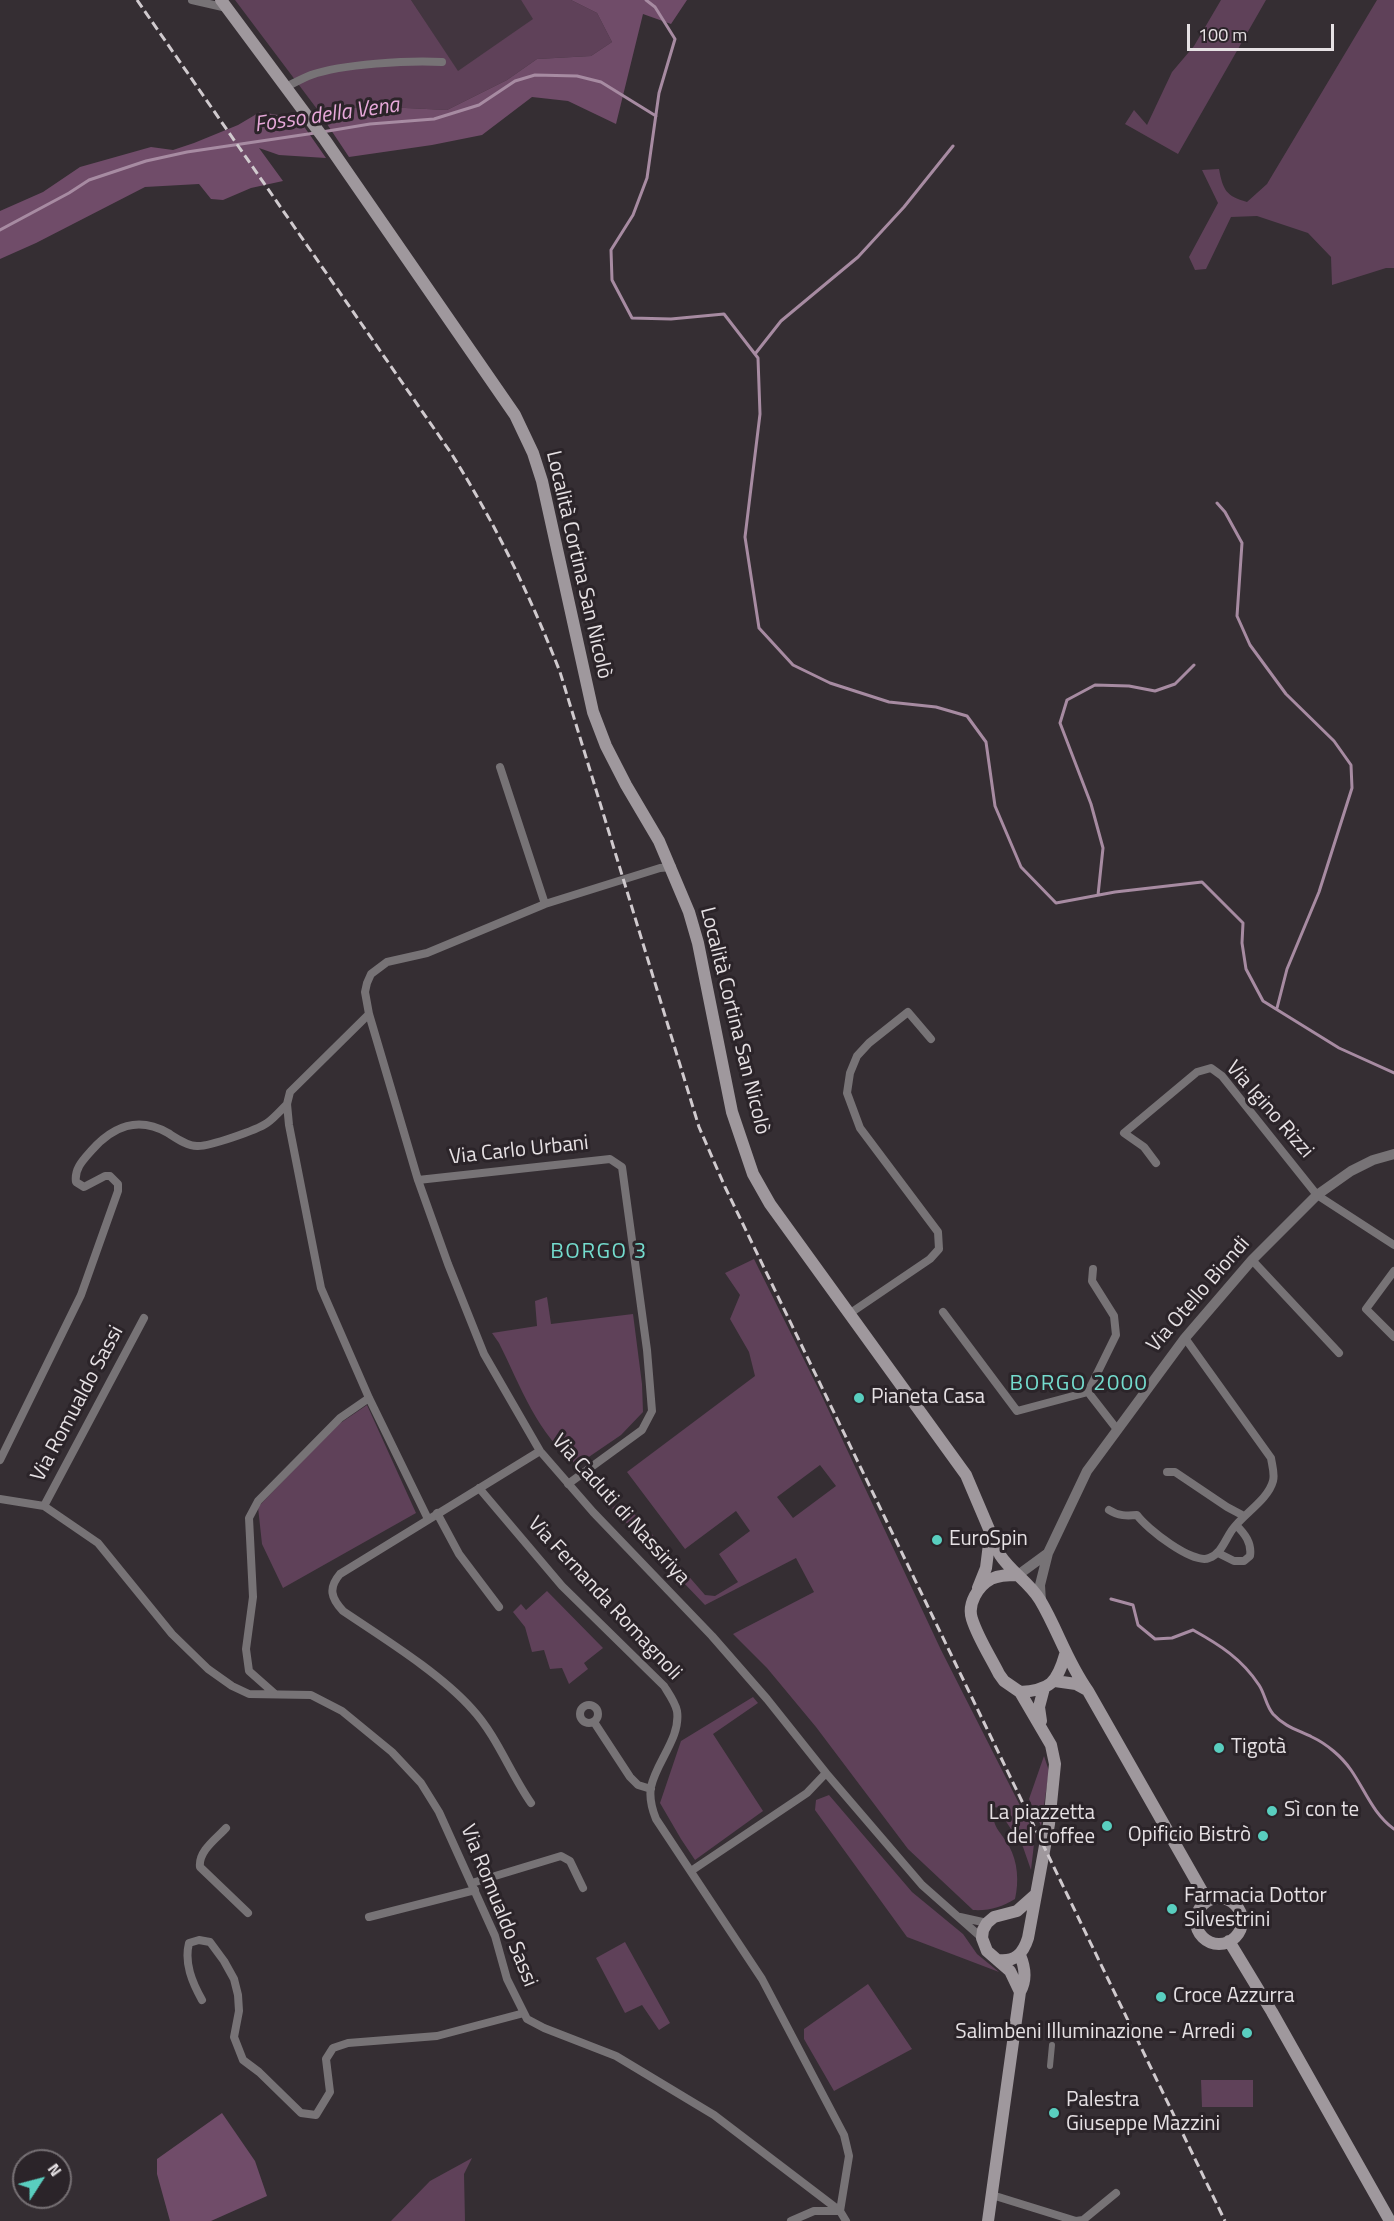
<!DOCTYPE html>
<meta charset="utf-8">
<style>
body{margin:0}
#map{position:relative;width:1394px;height:2221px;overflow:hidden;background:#352e33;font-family:"Titillium Web",sans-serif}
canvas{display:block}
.north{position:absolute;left:12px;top:2149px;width:60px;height:60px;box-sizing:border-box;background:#2b2429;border:2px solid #767074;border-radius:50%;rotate:54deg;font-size:16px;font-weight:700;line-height:24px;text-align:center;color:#e6e1e4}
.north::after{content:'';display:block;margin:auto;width:21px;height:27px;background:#59cebf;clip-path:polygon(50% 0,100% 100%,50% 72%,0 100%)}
.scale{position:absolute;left:1187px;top:24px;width:147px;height:27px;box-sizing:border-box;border:3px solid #e6e1e4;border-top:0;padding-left:8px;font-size:18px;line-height:21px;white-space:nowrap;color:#e6e1e4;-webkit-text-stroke:4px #2b2429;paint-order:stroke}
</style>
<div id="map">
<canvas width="1394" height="2221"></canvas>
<div class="north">N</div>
<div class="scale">100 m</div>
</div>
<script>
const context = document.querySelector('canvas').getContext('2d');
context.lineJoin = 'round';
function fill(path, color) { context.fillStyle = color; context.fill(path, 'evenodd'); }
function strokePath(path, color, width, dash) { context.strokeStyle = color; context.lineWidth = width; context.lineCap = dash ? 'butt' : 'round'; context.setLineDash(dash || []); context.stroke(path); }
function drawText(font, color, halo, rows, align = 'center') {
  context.font = font + ' "Titillium Web",sans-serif'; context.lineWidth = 6; context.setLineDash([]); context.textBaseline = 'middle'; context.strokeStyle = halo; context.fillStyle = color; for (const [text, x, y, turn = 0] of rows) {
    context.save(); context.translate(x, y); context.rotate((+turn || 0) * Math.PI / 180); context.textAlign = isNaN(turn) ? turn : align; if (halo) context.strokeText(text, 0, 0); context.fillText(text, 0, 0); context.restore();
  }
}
fill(new Path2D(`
 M411 0H521L534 19 458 72Z`), '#42353f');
fill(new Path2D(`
 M235 0H411L458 71 533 19 521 0H571L597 13 612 42 591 56 537 59 507 80 447 110 385 107 317 109Z
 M1221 0H1266L1178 154 1125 124 1134 110 1147 125 1172 72 1194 46Z
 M1377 0H1394V268H1386L1332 285 1331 257 1308 233 1257 216 1231 217 1206 269 1195 270 1189 257 1218 203 1202 170 1219 169C1223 190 1226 196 1247 202L1267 184Z
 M754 1259 820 1392 941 1650 1035 1835 1031 1870 1023 1847 1003 1817 1002 1808 992 1807C993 1829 999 1829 1009 1846 1018 1862 1019 1882 1015 1899 1002 1907 989 1911 973 1910L908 1849 816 1727 767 1668 733 1634 814 1592 796 1558 705 1605 612 1508 619 1503 630 1509 705 1595 715 1596 738 1582 719 1554 750 1531 736 1511 685 1549 627 1472 755 1376 749 1352 730 1319 740 1295 725 1273ZM820 1465 836 1486 793 1518 777 1497Z
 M547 1297 551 1324 633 1314 642 1384 643 1412 621 1435 577 1465C538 1436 520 1385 499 1343L492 1333 537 1326 535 1301Z
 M367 1405 416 1513 283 1588 262 1544 258 1507 336 1426Z
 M547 1591 603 1648 584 1663 588 1669 569 1684 562 1668 550 1669 544 1650 532 1652 525 1627 513 1612 521 1604 526 1610Z
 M753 1697 758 1703 713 1734 763 1811 695 1860 681 1839 660 1803 681 1741Z
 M1044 1756 1049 1771 1041 1826 1029 1799Z
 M829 1795 912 1892 963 1934 977 1954 999 1972 907 1937 815 1810 816 1800Z
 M625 1942 670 2023 659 2030 642 2005 625 2013 596 1958Z
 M868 1984 912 2049 834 2091 804 2039V2029Z
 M1201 2080H1253V2107H1202Z
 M472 2158 464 2174 465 2221H391L430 2181Z`), '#5f4159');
fill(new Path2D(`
 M571 0H687L671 24 643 14 616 124 568 101 532 97 482 135 432 145 349 157 317 109 385 107 447 110 507 80 537 59 591 56 612 42 597 13Z
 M260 112 284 116 296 115 326 158 279 155 259 148 283 181 251 188 223 200 211 199 199 184 145 187 36 243 0 259V211L43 192 80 167 151 147 173 150 194 143 238 125Z
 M222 2113 255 2161 267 2196 211 2221H170L157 2174V2159Z`), '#704c69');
strokePath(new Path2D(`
 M646 0 655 7 675 39 659 93 647 178 633 215 611 250 612 280 632 318 671 319 724 314 758 358 760 414 745 537 759 628 793 665 830 683 889 702 936 707 967 716 986 742 995 806 1021 867 1056 903 1115 892 1202 882 1243 923 1242 943 1246 969 1263 1001 1339 1048 1394 1073
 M322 132 370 124 434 119 479 105 515 81 535 75 577 76 601 82 656 116
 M0 230 69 193 89 180 146 161 187 152 315 133
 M755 354 781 321 858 257 904 207 953 146
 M1217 503 1225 512 1242 543 1237 616 1250 645 1286 694 1334 741 1351 765 1352 788 1319 892 1287 969 1277 1008
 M1098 895 1103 848 1091 804 1060 723 1067 700 1095 685 1129 686 1155 691 1175 684 1194 665
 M1111 1599 1133 1605 1138 1625 1155 1639 1172 1638 1193 1630C1220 1645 1242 1659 1259 1685 1265 1694 1266 1706 1273 1714 1285 1727 1298 1730 1312 1737 1327 1744 1342 1757 1351 1770 1365 1790 1373 1814 1394 1829`), '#a78ba2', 3);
strokePath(new Path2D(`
 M1050 2066 1052 2045`), '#777376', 6);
strokePath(new Path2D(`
 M192 0 227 8
 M286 87C294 83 303 78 311 75 342 64 410 60 442 62
 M500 767 545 904
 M672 867 660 868 545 904 427 953 387 962 371 974 367 983 365 992 369 1014 418 1180 448 1264 484 1354 540 1451 593 1512 712 1636 767 1699 826 1773 922 1885 982 1938
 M369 1014 290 1092 287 1104 289 1125 321 1288 369 1398 428 1519
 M1156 1163 1144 1147 1124 1133 1197 1072 1211 1068 1222 1076 1317 1195 1394 1245
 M418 1180 610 1159 622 1167 647 1350 652 1411 642 1430 568 1484
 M1252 1260 1339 1353
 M1093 1269 1092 1281 1114 1316 1116 1335 1088 1392 1116 1428
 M1394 1271 1366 1309 1394 1337
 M943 1312 1017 1411 1088 1392
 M849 1314 930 1259 939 1249 938 1232 860 1128 847 1093 850 1073 857 1056 869 1043 908 1012 931 1039
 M0 1460 81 1295 118 1191V1184L110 1176H105L84 1187 76 1182C74 1169 83 1160 91 1151 113 1126 138 1116 168 1133 176 1138 187 1146 197 1146 208 1147 257 1130 267 1123 274 1118 281 1110 287 1104
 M1167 1472H1175L1227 1507 1244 1516
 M479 1488 562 1586 664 1686C669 1694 675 1702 677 1711 681 1738 656 1762 651 1787 649 1798 652 1809 656 1819L762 1979 844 2135 849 2156 840 2211
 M0 1499 44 1506 98 1543 172 1634 208 1669 232 1686 249 1694 311 1695 342 1711 392 1752 421 1783 439 1812 495 1936 507 1979 527 2019 544 2028 616 2056 714 2115 840 2211 846 2221
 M44 1506 144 1318
 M1109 1510C1118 1516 1127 1516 1137 1515 1146 1528 1193 1565 1209 1558 1221 1554 1225 1540 1232 1530 1243 1514 1268 1500 1273 1481 1275 1474 1272 1465 1271 1458L1185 1338
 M437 1513 459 1554 499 1607
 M1218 1553 1234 1561H1244L1250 1556C1252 1543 1245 1534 1236 1525
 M275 1694 249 1671 246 1649 253 1597 249 1518 258 1501 340 1418 369 1398
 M580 1714a9 9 0 1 1 18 0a9 9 0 1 1-18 0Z
 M594 1722 630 1777 638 1785 651 1789
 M531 1803C510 1773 497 1736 472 1709 440 1673 383 1638 343 1611 331 1598 328 1588 340 1574L540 1451
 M226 1828C217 1838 198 1851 200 1867L248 1913
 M691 1871 807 1793 826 1773
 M472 1883 561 1856 570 1861 583 1888
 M369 1917 475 1890
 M960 1917 987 1923
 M202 2000C192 1982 184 1963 189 1943L199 1940 210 1942 224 1961 234 1979 238 1995 239 2011 234 2037 243 2060 259 2072 301 2113 316 2115 330 2092 326 2059 333 2048 348 2043 437 2036 524 2013
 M992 2195 1076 2221 1083 2220 1116 2193
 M791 2221 814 2211H840`), '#777376', 8);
strokePath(new Path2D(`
 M1018 1575 1048 1553
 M1041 1602 1040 1585 1048 1553 1087 1471 1185 1338 1252 1260 1317 1195 1351 1171 1373 1160 1394 1154`), '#777376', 10);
strokePath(new Path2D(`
 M221 0 325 140 515 415 533 453 542 481 593 712 606 746 626 785 659 841 689 912 698 943 732 1112 753 1174 770 1204 966 1475 1000 1555C1011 1572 1029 1582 1040 1600 1058 1630 1066 1660 1088 1691L1207 1900
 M1018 1575C1009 1575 999 1575 991 1579 978 1586 967 1604 972 1619 978 1638 990 1656 999 1674L1004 1681 1020 1692C1050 1690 1057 1683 1065 1655
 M978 1588 986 1568 990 1536
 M1055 1681 1076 1684 1087 1690
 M1041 1721 1039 1707 1044 1688
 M1196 1921a23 23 0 1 1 46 0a23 23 0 1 1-46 0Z
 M1229 1941 1272 2012 1390 2221
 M998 1960C1015 1962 1023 1954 1028 1938L1049 1824 1055 1764 1051 1745 1020 1692
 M1020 1992 1010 1971 987 1951 982 1938 983 1930 987 1923 994 1917 1017 1911 1035 1895
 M988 2221 1020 1992C1027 1980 1025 1967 1020 1955`), '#9f989d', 12);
strokePath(new Path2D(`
 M137 0 451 453C495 523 530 595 560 672L699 1127 725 1187 1225 2221`), '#d0cace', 3, [9, 4.5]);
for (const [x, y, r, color] of [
 [859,1398,6,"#59cebf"],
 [937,1540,6,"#59cebf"],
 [1219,1748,6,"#59cebf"],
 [1272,1811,6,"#59cebf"],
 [1107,1826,6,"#59cebf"],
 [1263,1836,6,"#59cebf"],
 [1172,1909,6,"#59cebf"],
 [1161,1997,6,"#59cebf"],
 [1247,2033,6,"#59cebf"],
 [1054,2113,6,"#59cebf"]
]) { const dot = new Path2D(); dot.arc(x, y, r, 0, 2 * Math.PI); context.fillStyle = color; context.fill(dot); strokePath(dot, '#2b2429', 2); }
drawText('21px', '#e6e1e4', '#2b2429', [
 ["Località Cortina San Nicolò",578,565,77],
 ["Località Cortina San Nicolò",734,1021,76],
 ["Via Igino Rizzi",1269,1110,49],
 ["Via Carlo Urbani",519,1151,-6],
 ["Via Otello Biondi",1199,1295,-49],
 ["Via Romualdo Sassi",78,1404,-62],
 ["Via Caduti di Nassiriya",620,1510,48],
 ["Via Fernanda Romagnoli",604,1599,47],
 ["Via Romualdo Sassi",498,1906,68]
]);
drawText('21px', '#e6e1e4', '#2b2429', [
 ["Pianeta Casa",871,1398],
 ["EuroSpin",949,1540],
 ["Tigotà",1231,1748],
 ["Sì con te",1284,1811],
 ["La piazzetta",1095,1814,"right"],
 ["del Coffee",1095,1838,"right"],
 ["Opificio Bistrò",1251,1836,"right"],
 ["Farmacia Dottor",1184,1897],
 ["Silvestrini",1184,1921],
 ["Croce Azzurra",1173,1997],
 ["Salimbeni Illuminazione - Arredi",1235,2033,"right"],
 ["Palestra",1066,2101],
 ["Giuseppe Mazzini",1066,2125]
], 'left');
drawText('italic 22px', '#e6a8d9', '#2b2429', [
 ["Fosso della Vena",327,116,-8]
]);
context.letterSpacing = '1.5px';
drawText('22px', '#74dcce', '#2b2429', [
 ["BORGO 3",599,1253],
 ["BORGO 2000",1079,1385]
]);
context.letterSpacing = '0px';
</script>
